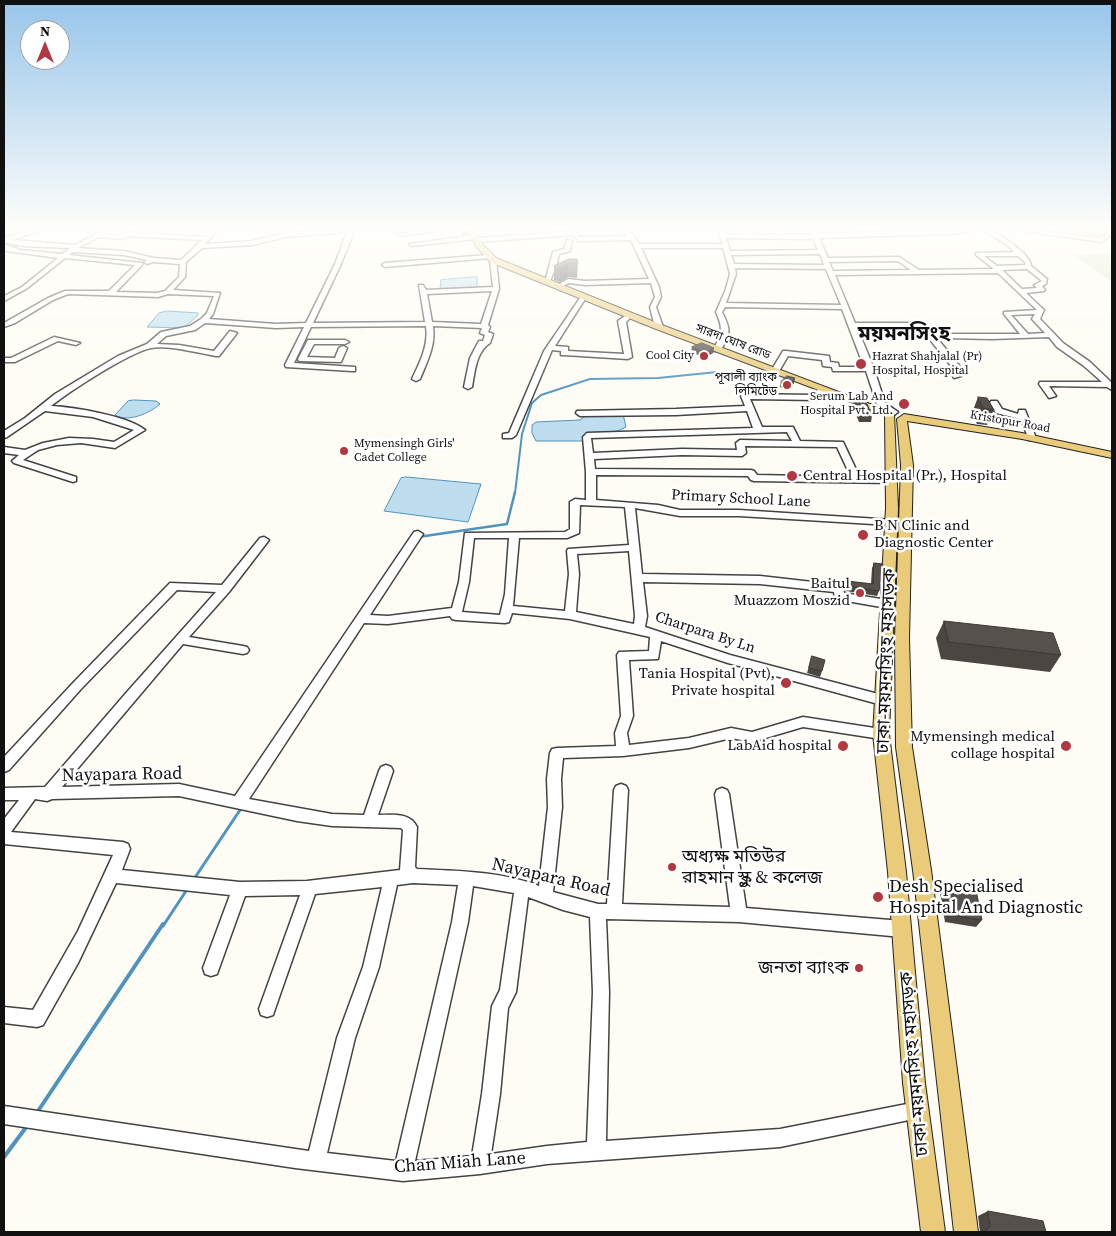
<!DOCTYPE html>
<meta charset="utf-8">
<style>
body{margin:0}
#map{position:relative;width:1116px;height:1236px;overflow:hidden;background:#fefcf4;font-family:"Source Serif 4",serif}
canvas{display:block}
.frame{position:absolute;inset:0;border:5px solid #101010;pointer-events:none}
.north{position:absolute;left:20px;top:20px;width:50px;height:50px;box-sizing:border-box;background:#fff;border:1px solid #9f9f9f;border-radius:50%;rotate:0deg;font-size:14px;font-weight:700;line-height:20px;text-align:center;color:#101010}
.north::after{content:'';display:block;margin:auto;width:18px;height:22px;background:#b13740;clip-path:polygon(50% 0,100% 100%,50% 72%,0 100%)}
</style>
<div id="map">
<canvas width="1116" height="1236"></canvas>
<div class="frame"></div>
<div class="north">N</div>
</div>
<script>
const context = document.querySelector('canvas').getContext('2d');
context.lineJoin = 'round';
function fill(path, color) { context.fillStyle = color; context.fill(path, 'evenodd'); }
function strokePath(path, color, width, dash) { context.strokeStyle = color; context.lineWidth = width; context.lineCap = dash ? 'butt' : 'round'; context.setLineDash(dash || []); context.stroke(path); }
function drawText(font, color, halo, rows, align = 'center') {
  context.font = font + ' "Source Serif 4","Noto Sans Bengali",serif'; context.lineWidth = 5; context.setLineDash([]); context.textBaseline = 'middle'; context.strokeStyle = halo; context.fillStyle = color; for (const [text, x, y, turn = 0] of rows) {
    context.save(); context.translate(x, y); context.rotate((+turn || 0) * Math.PI / 180); context.textAlign = isNaN(turn) ? turn : align; if (halo) context.strokeText(text, 0, 0); context.fillText(text, 0, 0); context.restore();
  }
}
fill(new Path2D(`
 M1112 253V282L1074 255Z`), '#d4e5c1');
const water = new Path2D(`
 M477 277V288L440 289 441 280Z
 M168 311 198 313V315L184 328 147 327 159 313Z
 M134 400 156 401 160 404C150 413 128 423 115 415L128 401Z
 M585 414H623L626 427 618 431 590 434 583 441H536L532 433V425L536 422 580 420 584 417Z
 M406 477 481 484 468 522 384 511 401 478Z`);
fill(water, '#bedef0');
strokePath(water, '#4e94be', 1);
strokePath(new Path2D(`
 M515 493 522 434 532 403 541 395 590 379 658 378 717 372 772 374`), '#4e94be', 2);
strokePath(new Path2D(`
 M418 537 507 524 515 492
 M324 683 357 634`), '#4e94be', 2.5);
strokePath(new Path2D(`
 M321 688 325 682
 M194 879 242 807
 M163 926 188 888`), '#4e94be', 3);
strokePath(new Path2D(`
 M36 1114 163 924
 M4 1157 27 1126`), '#4e94be', 4);
const minor = new Path2D(`
 M35 229H43L13 240 75 245 105 229H112L105 234 121 235 125 232 205 237 213 229H219L205 244 252 241 286 233 355 229 341 264 313 323 425 322 419 285H423L426 290 493 287 490 260 493 258 496 260 499 289 488 325 490 327 488 332 493 334 490 343C476 352 475 371 472 387L468 389 464 387 470 358 479 341H483L485 335 480 333 482 328 433 326C436 345 427 362 420 379L416 381 412 379C420 362 429 345 426 326L311 327 294 363 355 367V371H352L286 367 285 365 304 327 276 328 205 323 195 330 166 336 157 344 179 345 214 351 230 331 237 333 219 356H216C197 353 170 345 151 348 128 353 70 391 51 406 73 407 129 416 145 430L115 448 81 443 57 445 38 450 23 460 76 477V481L73 482 14 463 12 461 19 455 4 453V447L25 450 43 443 69 438 93 439 114 442 134 430 93 417 45 411 7 437 4 438V431L25 418 55 394 118 356 147 344 161 332 190 326 201 319 207 313 214 296 168 294 158 297 68 294 53 300 15 323 4 327V323L48 298 65 291H109L135 265 65 258 26 289 4 301V296L22 287 58 258 7 251 4 249V244L20 250 62 254 70 248 23 246 4 242V238ZM347 232 335 264 306 323 276 324 209 319 213 314 220 293 173 290 185 277 186 262 202 248 252 245 287 237ZM126 236 202 240 181 260 154 258 124 251 78 248 99 237 122 239ZM73 252 124 255 147 260 144 262 147 264 153 262 180 264 179 277 165 291 157 293 116 292 142 265V263L69 255ZM492 291 481 324 432 322 427 294Z
 M433 229H449L400 236 397 234Z
 M621 229H627L635 237 639 244H722L718 229H724L725 234 812 235 809 229H815L817 234 975 229 972 231 951 234 819 238 828 258 899 257 919 270 994 269 976 255V253L1014 252 1006 244 982 229C994 228 1031 254 1031 266L1047 279 1046 284 1042 286 1045 290 1044 291 1026 293 1044 310 1040 319 1063 343 1090 362 1112 383V390L1107 387 1049 386 1056 396 1049 398 1039 384 1040 382H1102L1084 366 1057 347 1049 337 992 339 944 338V334H1020L1004 314V312L1037 310 998 273 835 275 855 323H925L961 368 957 370 961 376 954 378 948 368 951 366 920 327H857L874 369 885 403 898 412 894 415 877 404 866 371H833L832 367 823 366 822 360 788 356 778 373 771 371 783 351H786L829 356 830 362 838 363 839 367H864L842 309 725 307 722 312C731 330 731 334 720 351H714L713 349C723 335 723 327 716 312L726 289 730 274 723 248H641L659 287 661 297 656 307 663 327 659 329 655 327 650 307 655 297 651 283 585 285 569 283 559 288 556 286 568 279 585 281 649 279 631 240 578 241 574 235 477 242 475 239 412 246 409 244 476 235 478 238 576 231 580 237 628 236ZM726 238 813 239 818 250 730 251ZM820 254 824 265 734 264 731 255ZM984 256H1018L1025 262V265L997 266ZM898 261 911 270 833 271 829 262ZM735 268 826 269 841 305 726 303 736 274ZM1027 269 1042 281 1034 285 1037 288 1022 289 1002 270ZM1035 314 1032 319 1045 333 1028 334 1011 315Z
 M1012 229H1026L1100 238 1112 230V235L1101 242Z
 M567 240 572 241 570 251 559 254 556 267 550 281 545 282 553 252 564 249Z
 M488 255 490 256V258L385 267 382 265 385 263Z
 M582 295 587 296 555 346 568 347V351L624 354 618 321 629 313 633 315 626 322 632 357 628 359 564 355H561V351L552 350 516 435 512 438H503V434L509 433 544 351Z
 M54 337 80 343 76 345 58 341 15 362H4V358H11Z
 M308 340H345L349 342 345 344H314L307 357 335 358 339 348 343 346 347 348 341 362 299 361 298 359Z
 M819 386 826 388 822 398 818 400 750 399 762 427H793L800 441 843 442 860 478H891L894 479V483L754 481 751 480 748 476 596 475V500L658 505 680 510H739L894 520 895 522 894 524 890 525 739 516H680L635 508 642 574 760 576 839 585 843 586 844 593 887 600 893 604 887 608 835 599 834 592 760 584 643 582 647 616 645 627 730 655 882 695 886 697 888 700 886 703 882 705 728 663 661 641 658 659 629 660 633 716 627 733 629 745 689 738 731 728 752 732 803 717 881 729 886 730 887 734 886 738 881 739 803 727 752 742 731 738 689 748 623 756 563 758 561 779 562 807 553 892 598 904H607L614 790 616 786 621 784 626 786 628 790 622 904 730 907 715 794 717 790 722 788 727 790 729 794 746 908 902 921 908 924 910 929 908 934 902 937 739 922 606 919 609 992 606 1141 780 1129 917 1102 923 1105 926 1111 923 1117 780 1147 547 1164 480 1174 403 1181 295 1168 4 1124V1106L309 1151 337 1038 363 967 382 887 315 894 275 1009 273 1015 267 1017 261 1015 259 1009 300 895 245 896 217 974 211 976 205 974 203 968 230 895 116 883 78 963 43 1025 37 1027 4 1023V1007L33 1010 78 931 113 855 4 844V819L19 800H4V788L45 787 127 692 216 592 177 590 81 689 9 770 4 772V757L73 683 170 583 222 585 260 538 264 537 269 540 229 592 189 637 243 646 247 647 249 650 247 653 243 654 183 644 62 787 179 784 235 796 414 532 418 531 423 534 370 615 388 616 452 608 459 582 465 533 565 532 570 529V502L575 499 586 500V472L583 437 587 433 753 428 747 411 676 415 580 416 576 413 577 411 676 409 745 406 741 396 742 394 815 395ZM787 432 792 441 740 440 736 443 737 450 682 449 593 453 591 438ZM745 446 837 447 851 477 757 475 754 471 751 470 595 469 594 459 682 455 742 456 746 453ZM580 505 625 507 629 545 568 549 567 551 569 574 565 611 513 606 519 538H567L579 533ZM474 538H509L505 594 500 615 462 612 469 582ZM629 551 635 616 634 624 576 612 579 574 577 554ZM512 613 570 619 650 637 649 651 619 652 617 655 621 716 615 733 616 746 557 748 552 749 550 753 547 779 548 807 539 886C500 871 458 871 417 869L415 867 417 827C410 812 392 815 378 815L393 771 391 767 386 765 381 767 379 771 364 815 332 814 249 799 364 623 388 624 450 616 452 619 456 620 505 623 509 622ZM179 796 297 821 332 826 401 828 403 830 400 870 307 881 240 882 122 870 130 849 128 844 123 842 11 832 35 799 47 801 52 799ZM413 883 458 885 452 922 396 1161 327 1153 355 1038 379 967 397 885ZM473 886 514 893 500 990 492 1006 482 1094 472 1156 415 1161 468 922ZM528 897 563 910 590 917 593 992 587 1142 547 1146 491 1154 500 1094 508 1008 516 992Z
 M991 401H997L1002 409 1018 414 1019 410H1025L1036 438 1035 440H1029L1021 419 996 413 990 403Z`);
const major = new Path2D(`
 M469 229H475L482 244 496 258 662 325 894 413 898 508 889 734 906 872 925 1083 945 1232H921L903 1083 888 872 873 734 886 508 885 415 656 329 490 262 475 245Z
 M904 414 1022 433 1112 452V458L1022 439 907 421 913 465 909 638 912 747 931 870 978 1232H954L913 870 896 747 895 638 901 465 897 419Z`);
strokePath(minor, '#434343', 3);
strokePath(major, '#212121', 2);
fill(minor, '#fff');
fill(major, '#e9cb79');
const rail = new Path2D(`
 M1060 229 1112 237`);
strokePath(rail, '#b13740', 2.5);
strokePath(rail, '#fff', 1, [4.5]);
fill(new Path2D(`
 M569 259 578 264 577 278 568 277 560 282 554 280V266Z
 M692 347 713 353 705 358 691 352Z
 M781 382 794 383 788 390 780 387Z
 M978 397 994 410 987 425 977 424 972 413Z
 M854 399 872 416 871 422H859L852 405Z
 M874 563 879 591 877 596 846 591 845 587 847 581 871 584 872 568Z
 M944 621 1061 655 1050 672 941 659 936 638Z
 M812 656 822 671 820 677 807 673Z
 M945 885 982 920 976 927 945 922 940 893Z
 M988 1211 1046 1232H979H980L978 1216Z`), '#4b4642');
fill(new Path2D(`
 M469 230V234L462 235V231Z
 M568 263V277L560 282V268Z
 M714 348 713 353 705 358 706 353Z
 M795 378 794 383 788 390 789 385Z`), '#3d3936');
const building = new Path2D(`
 M462 229H468L469 230 462 231Z
 M569 259H577L578 264 568 263 560 268 554 266Z
 M702 343 714 348 706 353 692 347Z
 M787 376 795 378 789 385 781 382Z
 M978 397 987 398 994 410 983 408Z
 M854 399 867 404 872 416H860Z
 M874 563 883 564 879 591 848 586 847 581 873 584Z
 M944 621 1053 633 1061 655 949 642Z
 M812 656 825 660 822 671 809 668Z
 M945 885 976 890 982 920 950 915Z
 M988 1211 1043 1221 1046 1232H987V1229L990 1227Z`);
fill(building, '#57514d');
strokePath(building, '#3d3936', 1);
const sky = context.createLinearGradient(0, 0, 0, 402);
sky.addColorStop(0, '#97c5eb');
sky.addColorStop(0.57, '#fffefa');
sky.addColorStop(1, '#fffefa00');
context.fillStyle = sky;
context.fillRect(0, 0, 1116, 402);
for (const [x, y, r, color] of [
 [704,356,5,"#b13740"],
 [861,364,6,"#b13740"],
 [787,385,5,"#b13740"],
 [904,404,6,"#b13740"],
 [344,451,5,"#b13740"],
 [792,476,6,"#b13740"],
 [863,535,6,"#b13740"],
 [860,593,5,"#b13740"],
 [786,683,6,"#b13740"],
 [843,746,6,"#b13740"],
 [1066,746,6,"#b13740"],
 [672,867,5,"#b13740"],
 [878,897,6,"#b13740"],
 [859,968,5,"#b13740"]
]) { const dot = new Path2D(); dot.arc(x, y, r, 0, 2 * Math.PI); context.fillStyle = color; context.fill(dot); strokePath(dot, '#fff', 2); }
drawText('12px', '#101010', '#fff', [
 ["সারদা ঘোষ রোড",733,342,21],
 ["Kristopur Road",1010,422,10]
]);
drawText('12px', '#101010', '#fff', [
 ["Cool City",694,356],
 ["Hazrat Shahjalal (Pr)",872,357,"left"],
 ["Hospital, Hospital",872,371,"left"],
 ["পূবালী ব্যাংক",777,378],
 ["লিমিটেড",777,392],
 ["Serum Lab And",893,397],
 ["Hospital Pvt. Ltd.",893,411],
 ["Mymensingh Girls'",354,444,"left"],
 ["Cadet College",354,458,"left"]
], 'right');
drawText('15px', '#101010', '#fff', [
 ["Central Hospital (Pr.), Hospital",803,476,"left"],
 ["B N Clinic and",874,526,"left"],
 ["Diagnostic Center",874,543,"left"],
 ["Baitul",850,584],
 ["Muazzom Moszid",850,601],
 ["Tania Hospital (Pvt),",775,674],
 ["Private hospital",775,691],
 ["Mymensingh medical",1055,737],
 ["collage hospital",1055,754],
 ["LabAid hospital",832,746]
], 'right');
drawText('15px', '#101010', '#fff', [
 ["Primary School Lane",741,499,3],
 ["Charpara By Ln",705,633,18]
]);
drawText('18px', '#101010', '#fff', [
 ["ঢাকা-ময়মনসিংহ মহাসড়ক",887,661,-88],
 ["Nayapara Road",122,775,-1],
 ["Nayapara Road",551,878,13],
 ["ঢাকা-ময়মনসিংহ মহাসড়ক",915,1064,-95],
 ["Chan Miah Lane",460,1163,-4]
]);
drawText('18px', '#101010', '#fff', [
 ["অধ্যক্ষ মতিউর",682,857],
 ["রাহমান স্কুল & কলেজ",682,878],
 ["Desh Specialised",889,887],
 ["Hospital And Diagnostic",889,908],
 ["জনতা ব্যাংক",849,968,"right"]
], 'left');
drawText('bold 21px', '#101010', '#fff', [
 ["ময়মনসিংহ",904,335]
]);
</script>
